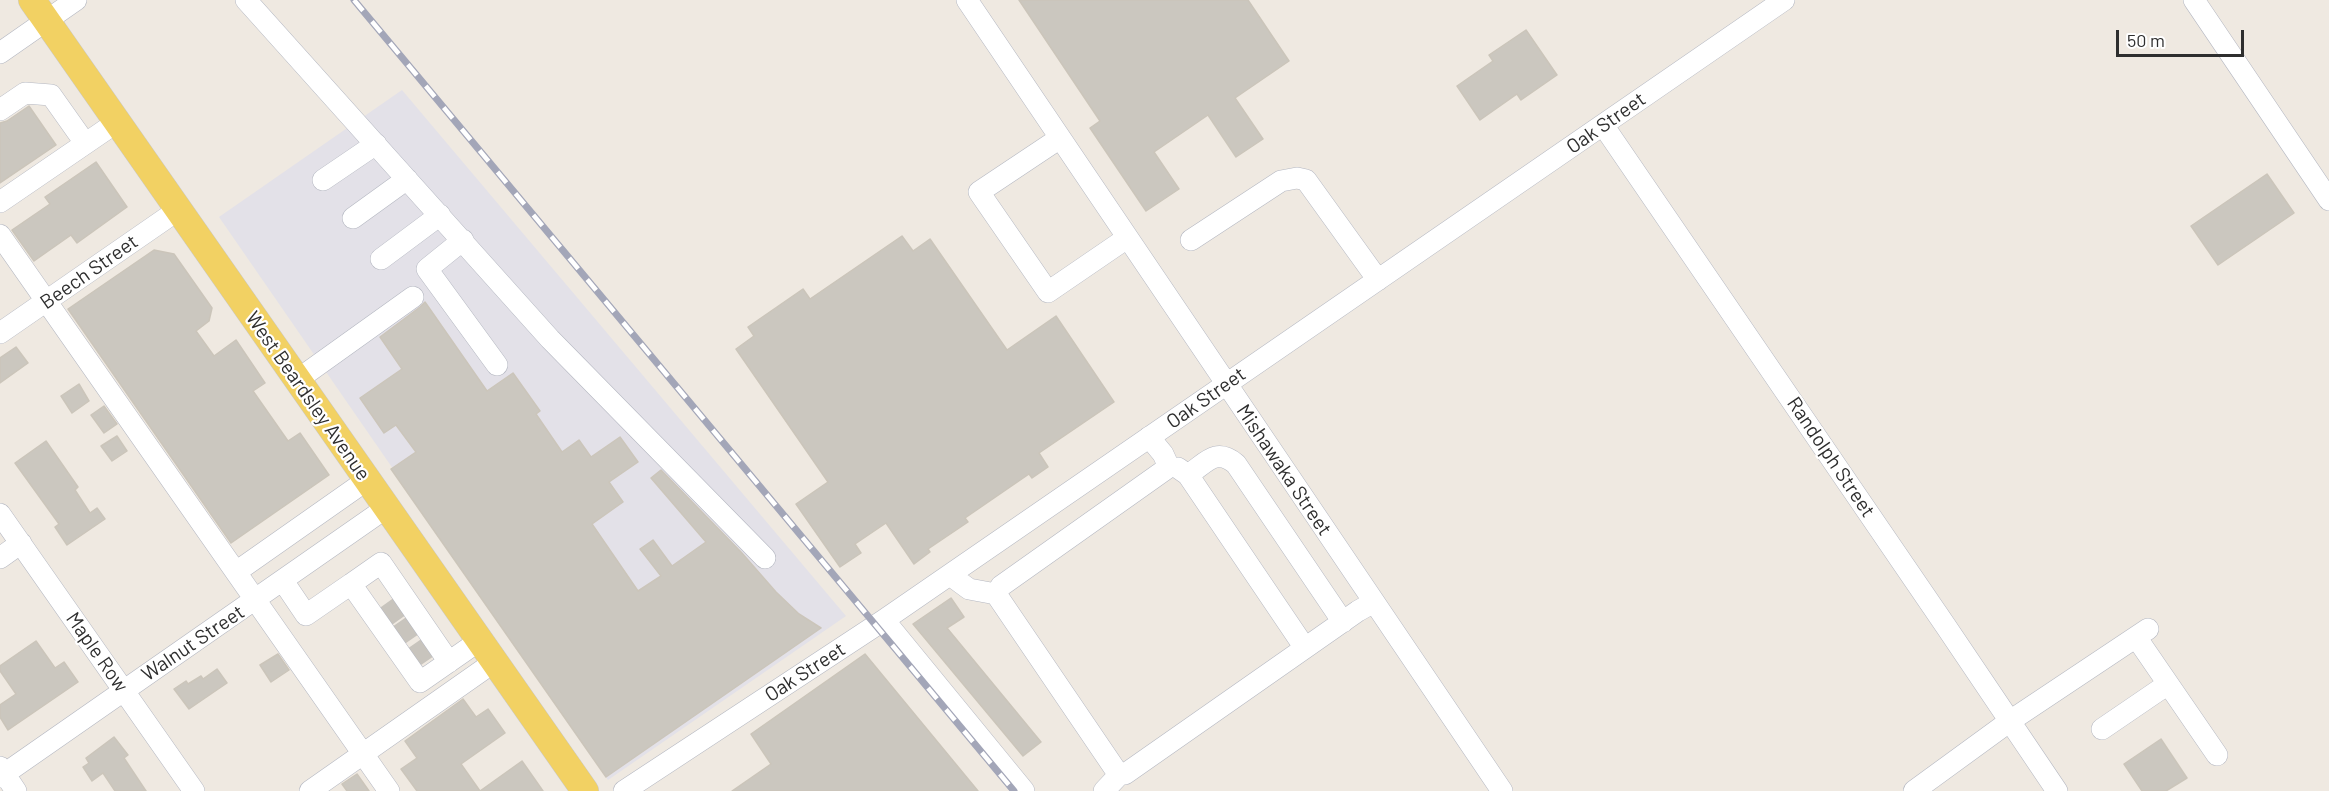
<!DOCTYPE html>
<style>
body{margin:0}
#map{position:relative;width:2329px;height:791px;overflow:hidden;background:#efe9e1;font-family:Barlow,sans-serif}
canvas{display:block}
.scale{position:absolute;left:2116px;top:30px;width:128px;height:27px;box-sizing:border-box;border:3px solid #2e2e2e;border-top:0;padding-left:8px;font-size:18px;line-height:21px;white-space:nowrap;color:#2e2e2e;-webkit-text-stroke:4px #fff;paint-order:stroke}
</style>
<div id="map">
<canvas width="2329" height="791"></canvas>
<div class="scale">50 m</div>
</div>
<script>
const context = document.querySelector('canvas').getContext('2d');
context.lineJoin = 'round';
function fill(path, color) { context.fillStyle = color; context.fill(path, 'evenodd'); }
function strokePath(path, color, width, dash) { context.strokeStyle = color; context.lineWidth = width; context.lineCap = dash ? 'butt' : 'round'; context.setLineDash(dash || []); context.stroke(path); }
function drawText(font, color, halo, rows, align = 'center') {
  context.font = font + ' Barlow,sans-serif'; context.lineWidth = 4.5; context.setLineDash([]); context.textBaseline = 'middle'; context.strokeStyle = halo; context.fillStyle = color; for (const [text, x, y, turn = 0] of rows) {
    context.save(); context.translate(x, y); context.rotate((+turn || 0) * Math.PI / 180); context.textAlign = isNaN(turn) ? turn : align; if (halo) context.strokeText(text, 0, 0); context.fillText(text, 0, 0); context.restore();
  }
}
fill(new Path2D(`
 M402 90 846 616 608 780 219 217Z`), '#e3e1e8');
const building = new Path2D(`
 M1019 0H1248L1289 61 1235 98 1263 139 1236 157 1208 115 1154 152 1179 189 1146 211 1090 128 1100 121Z
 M1526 30 1557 75 1521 100 1517 94 1480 120 1457 86 1493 61 1489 55Z
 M29 106 56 145 0 183V123L7 121Z
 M96 162 127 207 77 243 71 235 34 261 12 230 50 204 45 197Z
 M2267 174 2294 213 2218 265 2191 226Z
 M902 236 913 251 930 239 1007 350 1056 316 1114 402 1039 453 1048 467 1032 478 1029 474 965 518 968 522 928 549 930 552 914 564 886 523 855 544 861 553 840 567 796 504 828 482 736 349 754 336 748 327 803 289 810 299Z
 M154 250 174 254 212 308 209 321 196 331 214 356 236 340 265 383 253 391 288 441 300 433 329 475 231 543 68 309Z
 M425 302 487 391 513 373 540 411 536 414 562 452 579 440 591 457 620 437 638 462 609 482 623 502 592 524 638 591 661 576 640 549 653 540 672 566 706 542 651 478 661 470 741 552 776 592 799 614 821 628 606 777 391 469 416 452 396 425 384 433 360 398 402 369 380 337 420 307Z
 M16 347 28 363 0 383V358Z
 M79 384 89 401 72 413 61 396Z
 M104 406 117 424 104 433 91 415Z
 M117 436 127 451 112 461 101 446Z
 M46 441 78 487 75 490 90 513 97 508 105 519 67 545 55 527 59 524 15 463Z
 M951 598 964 617 947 628 1041 742 1023 756 913 624Z
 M36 641 55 668 64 662 78 682 8 730 0 717V705L16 694 0 671V666Z
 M278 654 289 670 271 682 260 665Z
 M865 654 978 791H732L771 764 751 734Z
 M217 669 227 683 189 709 174 689 186 681 188 684 201 676 203 679Z
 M463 699 476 717 488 709 505 733 461 764 480 791H417L401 769 417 758 405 741Z
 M114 737 128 755 124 758 146 791H115L103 773 92 781 83 767 89 763 86 758Z
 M2161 739 2187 778 2166 791H2142L2124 764Z
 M522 761 543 791H480Z
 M357 774 369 791H347L342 784Z`);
fill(building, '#cbc7bf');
strokePath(building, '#cbc5ba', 1.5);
strokePath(new Path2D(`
 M385 617 399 607
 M399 635 412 626
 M414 657 427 648`), '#c8c4bd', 21, [21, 10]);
const minor = new Path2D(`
 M246 0 550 339 765 558
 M967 0 1502 791
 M2194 0 2329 200
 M0 53 76 0
 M0 110 25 93 51 95 85 143
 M1603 125 1945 625 2057 791
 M1060 138 979 192 1048 292 1127 238
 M323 180 376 144
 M0 202 117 122
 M353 218 407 179
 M0 235 389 791
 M463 240 427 269 497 365
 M1191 240 1281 181 1297 178 1306 180 1378 280
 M381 259 440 215
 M0 333 178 210
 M297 380 413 297
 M1149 437 1163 454 1169 467 1001 586 996 594 1119 775 1125 774 1358 611 1374 602
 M1178 468 1188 475 1305 648
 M1188 475C1206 463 1216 447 1236 464L1343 622
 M0 514 194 791
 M0 558 21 543
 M236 572 367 480
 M950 575 969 589 996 594
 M283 581 306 615 351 584 420 682 479 641
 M351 584 381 563 449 662
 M884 620 1024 791
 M2136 637 2217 755
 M2102 729 2168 684
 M0 767 16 791
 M0 777 386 508
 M310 791 494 662
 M624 791 884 620 1784 0
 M1104 791 1119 775
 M1914 791 2010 721 2148 629`);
const major = new Path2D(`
 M32 0 585 791`);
strokePath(minor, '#b4b7c1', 22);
strokePath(major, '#c9c9c9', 28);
strokePath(minor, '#fff', 21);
strokePath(major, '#f2d163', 27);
const rail = new Path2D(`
 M354 0 1014 791`);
strokePath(rail, '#a3a6b8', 7);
strokePath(rail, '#fff', 4.5, [14]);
drawText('20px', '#2e2e2e', '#fff', [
 ["Oak Street",1606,123,-35],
 ["Beech Street",89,272,-35],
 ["West Beardsley Avenue",308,396,55],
 ["Oak Street",1206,398,-35],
 ["Randolph Street",1831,457,56],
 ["Mishawaka Street",1284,470,56],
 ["Walnut Street",193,643,-34],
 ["Maple Row",97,652,55],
 ["Oak Street",805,672,-33]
]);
</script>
